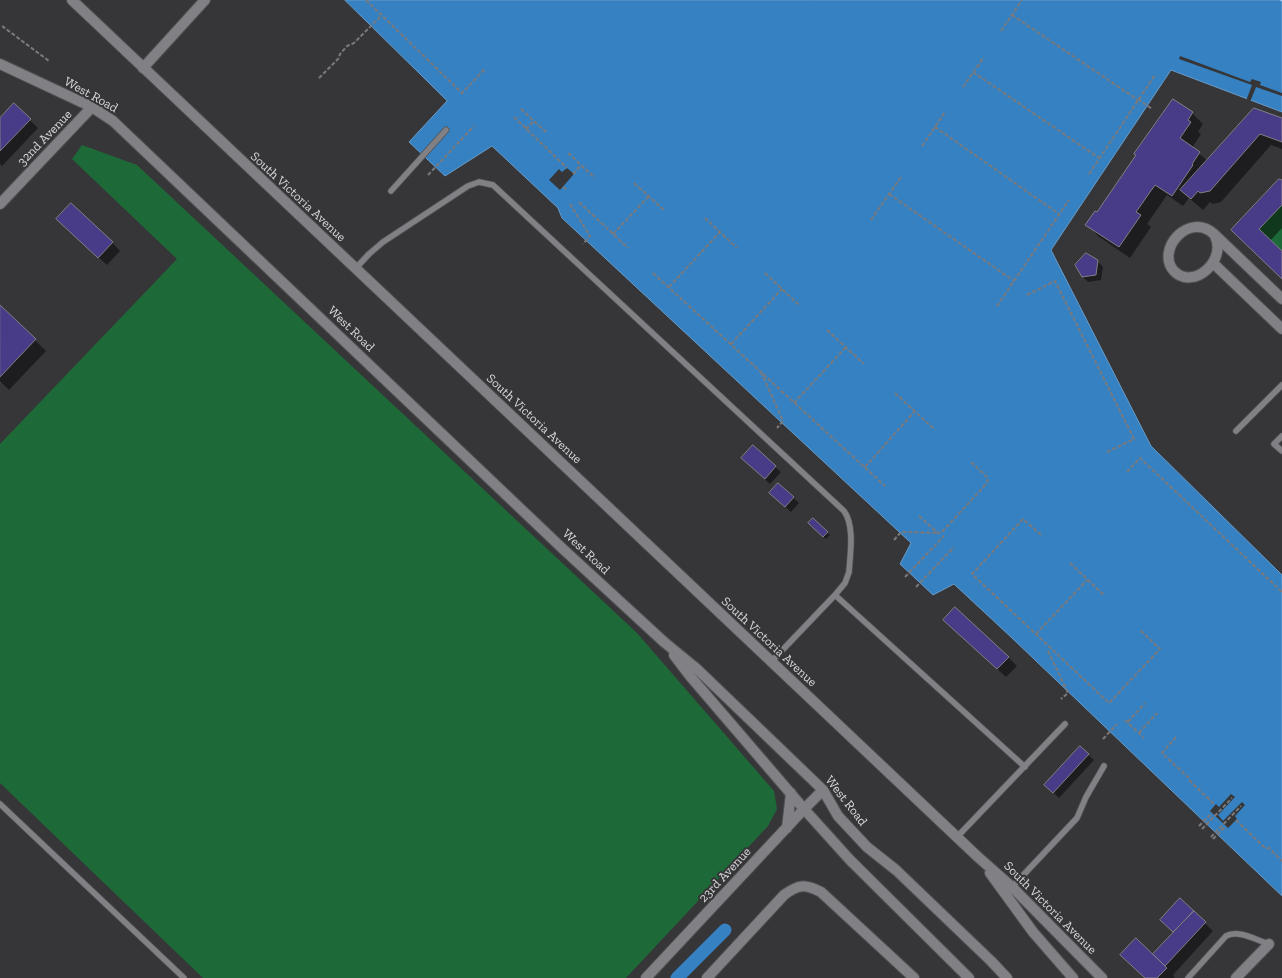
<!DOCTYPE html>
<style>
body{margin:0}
canvas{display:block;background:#363538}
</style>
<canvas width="1282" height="978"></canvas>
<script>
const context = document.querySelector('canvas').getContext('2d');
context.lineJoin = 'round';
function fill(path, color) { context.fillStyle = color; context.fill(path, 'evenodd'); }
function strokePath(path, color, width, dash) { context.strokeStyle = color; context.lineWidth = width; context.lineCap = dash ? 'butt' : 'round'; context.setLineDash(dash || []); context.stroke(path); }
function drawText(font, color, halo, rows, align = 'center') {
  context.font = font + ' "Zilla Slab",serif'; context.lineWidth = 4; context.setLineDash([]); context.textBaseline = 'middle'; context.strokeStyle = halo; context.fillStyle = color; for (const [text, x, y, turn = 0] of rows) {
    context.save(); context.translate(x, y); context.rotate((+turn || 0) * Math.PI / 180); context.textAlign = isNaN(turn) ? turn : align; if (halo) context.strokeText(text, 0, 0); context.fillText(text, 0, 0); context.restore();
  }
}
fill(new Path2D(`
 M82 145 137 165 637 633 774 791 777 809 768 826 626 978H203L0 783V444L177 259 72 159Z
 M1282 205V251L1259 229Z`), '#1d6a38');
const water = new Path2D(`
 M345 0H1282V112L1171 70 1051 250 1151 446 1282 575V896L1012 638 954 584 933 595 900 564 911 543 562 218 558 208 492 146 445 176 409 142 447 101Z`);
fill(water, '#3681c1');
strokePath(water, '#679bc8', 1);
fill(new Path2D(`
 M1180 56 1250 82 1252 79 1261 82 1260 85 1282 93V96L1256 87 1250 102 1246 101 1252 85 1179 59Z
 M567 168 574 174 560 190 549 180 559 169 562 172Z
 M1231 794 1235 797 1218 815 1223 821 1242 802 1245 805 1235 816 1237 819 1228 828 1210 811 1216 804 1219 807Z`), '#363538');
fill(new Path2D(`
 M1173 100 1192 113 1203 124 1198 132 1201 134 1192 148 1208 161 1282 119V149L1271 145 1221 202 1212 204 1210 202 1203 210 1189 198 1183 206 1167 195 1147 224 1151 227 1130 258 1098 236 1087 224 1097 214Z
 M14 105 38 128 2 166 0 164V120Z
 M1282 181V228L1270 241 1282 252V278L1243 241Z
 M66 228 112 242 120 251 107 265Z
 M1097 261 1103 267 1101 280 1088 282 1082 276Z
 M0 306 46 351 9 390 0 381Z
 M748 463 775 467 781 472 770 484Z
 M778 484 799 503 791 512 776 498Z
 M813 519 830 535 826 539 809 523Z
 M953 628 1008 657 1017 666 1006 677Z
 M1080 748 1094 760 1059 798 1051 790Z
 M1180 900 1213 931 1173 975 1175 977 1173 978H1146L1153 956 1175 932 1162 920Z`), '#0007');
strokePath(new Path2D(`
 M677 978 725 930`), '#3681c1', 13);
strokePath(new Path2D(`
 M1280 0 1282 1`), '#b1d5f7', 1, [5, 4]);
const building = new Path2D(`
 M1173 99 1193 112 1188 120 1191 122 1180 138 1200 152 1192 164 1193 165 1172 196 1155 185 1136 212 1141 215 1119 247 1085 225 1095 211 1097 212 1136 155 1134 154Z
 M14 103 31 119 0 151V118Z
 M1254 108 1282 118V142L1260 134 1210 191 1200 193 1198 191 1191 199 1180 190Z
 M1279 179 1282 180V205L1259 229 1282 251V279L1231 230Z
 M71 203 113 242 98 258 56 219Z
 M1086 253 1098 260 1096 275 1082 277 1075 265Z
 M0 305 36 339 0 377Z
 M753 445 776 466 765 479 741 458Z
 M778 483 794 497 785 507 769 493Z
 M813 518 828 532 823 537 808 523Z
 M955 607 1009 657 997 669 943 620Z
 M1080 746 1089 754 1053 793 1044 785Z
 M1180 898 1194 911 1173 932 1160 920Z
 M1194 911 1206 922 1165 966 1153 954Z
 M1136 938 1167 968 1157 978H1145L1120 955Z`);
fill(building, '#483c88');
strokePath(building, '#7f7f83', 1);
const service = new Path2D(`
 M391 191 446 130
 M355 269 369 254 383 242 468 186 479 182 493 185 844 511C855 526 850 555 849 572L845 583 835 595 771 662
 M1236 431 1282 385
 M1282 436 1274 444 1282 451
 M835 595 1025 767
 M0 804 184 978
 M957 837 1065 724
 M1012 887 1077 818 1086 797 1104 766
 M1188 978 1226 936C1238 929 1256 940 1269 944`);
const minor = new Path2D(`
 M0 64 92 107 113 121 563 549 664 642 697 669 823 790 838 816 867 847 896 870 991 961 1007 978
 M143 68 205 0
 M0 204 92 107
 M1214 234C1229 260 1193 291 1174 271 1155 250 1189 211 1214 234L1282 299
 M1213 263 1282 329
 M674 655 690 676 804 809 850 860 969 978
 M787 828 791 793
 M646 978 804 809 823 790
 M707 978 784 895C799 884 805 884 821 892L914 978
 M1236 978 1269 944`);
const tertiary = new Path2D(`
 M72 0 978 857 1012 887 1102 978
 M990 873 1033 932 1073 978`);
strokePath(service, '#515154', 7);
strokePath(minor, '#515154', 12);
strokePath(tertiary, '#515154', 12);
strokePath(new Path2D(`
 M366 0 462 93 485 69
 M1012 15 1138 100
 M2 26 49 61
 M1001 31 1022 0
 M973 72 1099 158
 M319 78 339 58 340 54 347 46 354 43 382 15
 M963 87 984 57
 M1138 99 1152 109
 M521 109 547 133
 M514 117 567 168
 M935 127 1059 214
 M526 129 534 121
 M922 146 945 112
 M568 153 595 178
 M573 174 581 165
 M1089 174 1155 75
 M428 175 474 126
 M634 183 664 210
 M563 187 566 189
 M889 194 1014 281
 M579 202 628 248
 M570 204 590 236 583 244
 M705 218 737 248
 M871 220 901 177
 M613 234 649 196
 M653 273 885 486
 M765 273 799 305
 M669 287 720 232
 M1027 295 1055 281 1134 439 1107 452
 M997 306 1069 200
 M827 330 864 364
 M731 344 782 289
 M761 372 783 421 777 428
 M895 393 935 430
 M794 403 846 347
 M865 467 915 411
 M1127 472 1140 458 1282 592
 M919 516 938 533 942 532 987 483 988 479 987 477 971 462
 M1041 535 1023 519 972 574 1109 703 1160 649 1140 630
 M894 540 901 532H904L937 533
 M1070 563 1104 595
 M905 577 944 536
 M916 587 954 547
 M1036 634 1087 580
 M1048 651 1068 693 1061 699
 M1125 720 1144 738
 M1128 722 1145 703
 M1139 733 1157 713
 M1176 737 1162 753 1189 778 1190 781 1215 805
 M1103 739 1117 724
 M1236 820 1265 848H1269L1282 861
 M1199 826 1212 813
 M1202 829 1232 798
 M1211 837 1241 806
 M1213 839 1226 826`), '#7a797c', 2, [4, 2]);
strokePath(service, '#818084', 5.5);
strokePath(minor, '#818084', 10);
strokePath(tertiary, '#818084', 10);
drawText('13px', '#d8d8da', '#363538', [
 ["West Road",91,95,29],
 ["32nd Avenue",45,138,-46],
 ["South Victoria Avenue",298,197,43],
 ["West Road",351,329,44],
 ["South Victoria Avenue",534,419,43],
 ["West Road",586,552,43],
 ["South Victoria Avenue",769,642,43],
 ["West Road",846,801,52],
 ["23rd Avenue",725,875,-47],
 ["South Victoria Avenue",1050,908,45]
]);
</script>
